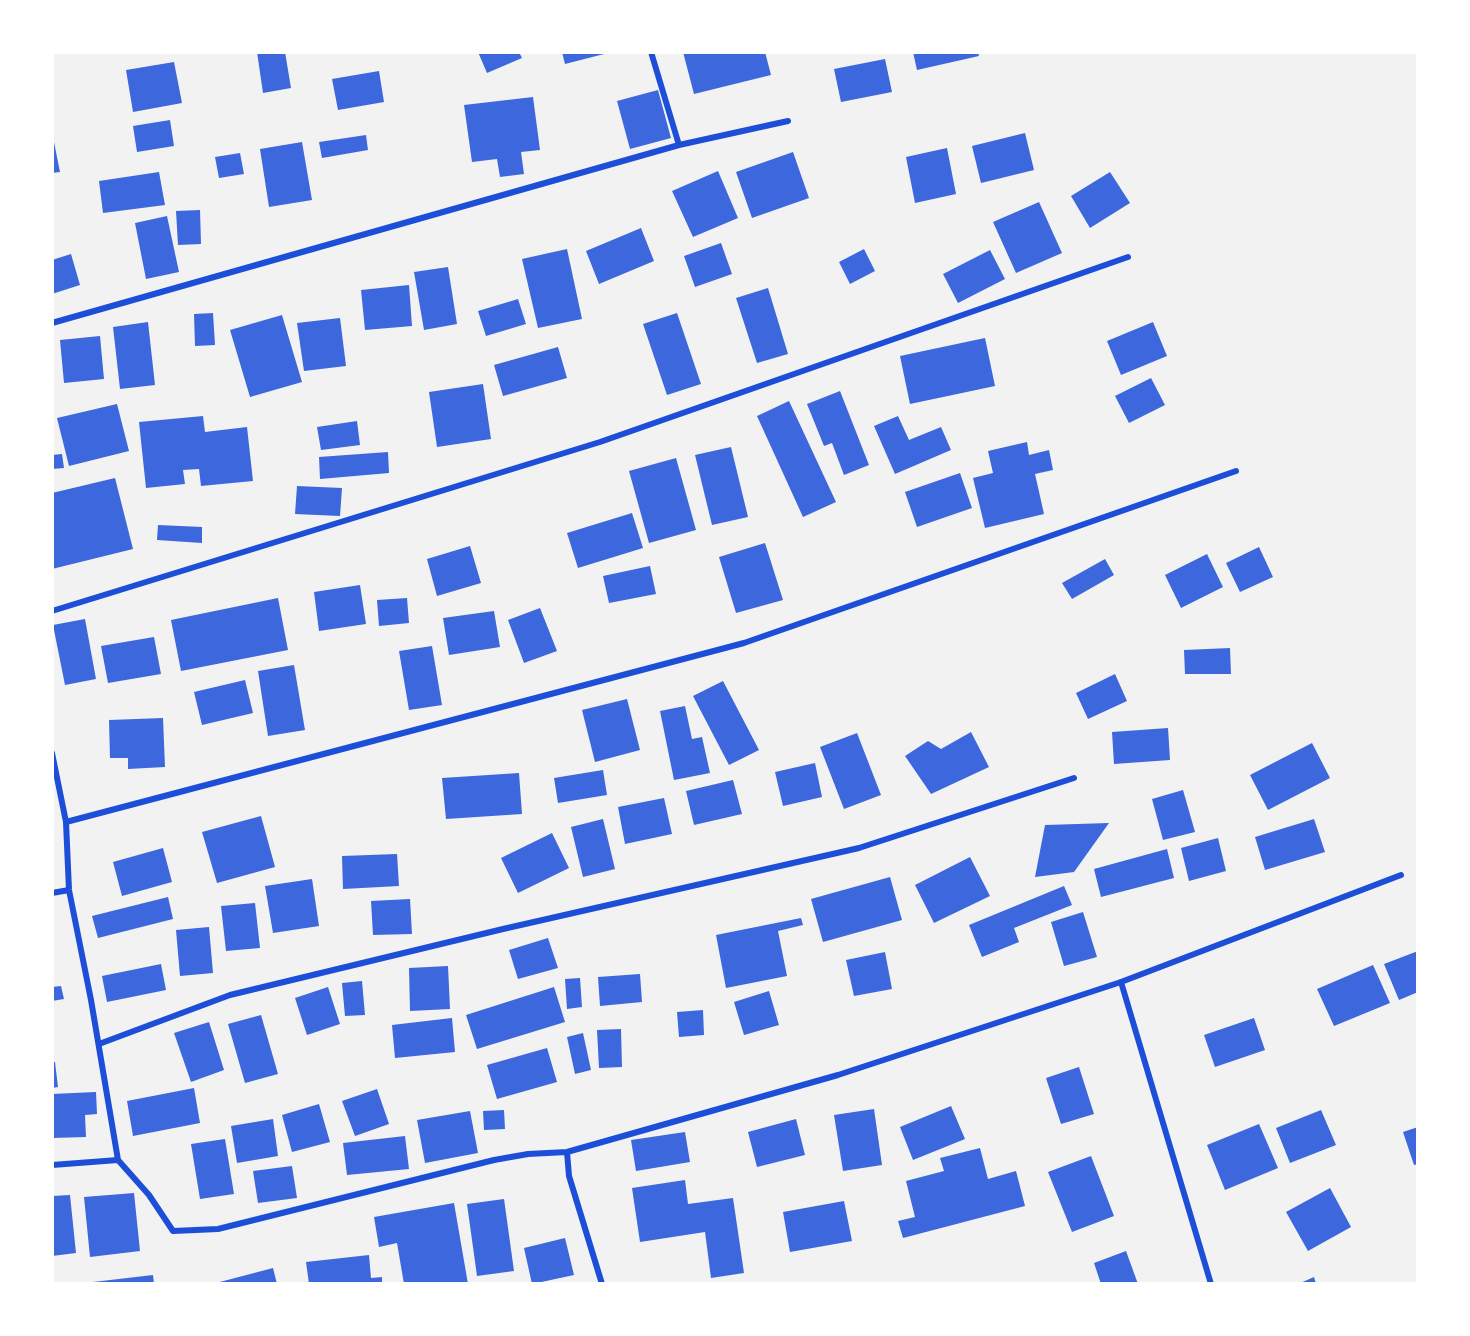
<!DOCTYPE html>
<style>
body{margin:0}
#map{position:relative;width:1470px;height:1336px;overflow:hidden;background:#f2f2f2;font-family:Georgia,serif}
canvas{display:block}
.frame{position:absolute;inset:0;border:54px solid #fff;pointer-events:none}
</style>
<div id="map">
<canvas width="1470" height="1336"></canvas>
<div class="frame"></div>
</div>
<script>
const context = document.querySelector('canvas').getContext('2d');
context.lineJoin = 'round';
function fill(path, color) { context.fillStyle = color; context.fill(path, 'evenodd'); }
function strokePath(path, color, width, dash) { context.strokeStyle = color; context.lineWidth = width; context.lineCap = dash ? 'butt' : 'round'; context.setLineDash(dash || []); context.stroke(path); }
fill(new Path2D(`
 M257 52H285L291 88 263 93Z
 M478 52H519L522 58 487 73Z
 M562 52H608V53L565 64Z
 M683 52H765L771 75 694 94Z
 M913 52H978L979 56 917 70Z
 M885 59 892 92 841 102 834 69Z
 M174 62 182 103 133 112 126 70Z
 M379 71 384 102 338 110 332 79Z
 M658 90 671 138 630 149 617 101Z
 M533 97 540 150 521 152 524 174 500 177 497 159 472 162 464 105Z
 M170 120 174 146 137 152 133 126Z
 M52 132 60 172 52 173Z
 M1025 133 1034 170 981 183 972 146Z
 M366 135 368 150 322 158 319 142Z
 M302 142 312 200 269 207 260 149Z
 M947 148 956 194 915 203 906 157Z
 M793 152 809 198 752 218 736 172Z
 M240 153 244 174 219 178 215 157Z
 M718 171 738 218 693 237 672 191Z
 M159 172 165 205 103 213 99 181Z
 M1110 172 1130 203 1090 228 1071 196Z
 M1039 202 1062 253 1016 273 993 222Z
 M200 210 201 244 178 245 176 211Z
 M167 216 179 272 146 279 135 223Z
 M641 228 654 261 599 284 586 251Z
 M721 243 732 274 695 287 684 256Z
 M567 249 582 319 538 328 522 259Z
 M864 249 875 271 850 284 839 262Z
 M990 250 1005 279 958 303 943 274Z
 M71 254 80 285 52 294V260Z
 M448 267 457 324 424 330 414 272Z
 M409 285 412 326 365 330 361 290Z
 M768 288 788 354 757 363 736 298Z
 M518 299 526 324 486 336 478 311Z
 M213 313 215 345 195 346 194 314Z
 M677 313 701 384 667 395 643 324Z
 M282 315 302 382 250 397 230 330Z
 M340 318 346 366 304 371 297 323Z
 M148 322 155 385 120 389 113 327Z
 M1153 322 1167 356 1121 375 1107 341Z
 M100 336 104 379 64 383 60 340Z
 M985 338 995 386 910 404 900 356Z
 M558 347 567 378 503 396 494 365Z
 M1151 378 1165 405 1129 423 1115 396Z
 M483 384 491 439 437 447 429 392Z
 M840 391 869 465 844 475 832 443 824 446 807 404Z
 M789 401 836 502 803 517 757 416Z
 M117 404 129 451 69 466 57 418Z
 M203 416 205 432 247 427 253 481 201 486 199 469 183 470 185 484 146 488 139 422Z
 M898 416 909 440 941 427 951 450 895 474 874 426Z
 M357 421 360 445 321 450 317 427Z
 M1027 442 1029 455 1049 450 1053 470 1035 474 1044 514 985 528 973 478 993 473 988 451Z
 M731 447 748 517 712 525 695 455Z
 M388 452 389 473 320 479 319 457Z
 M62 454 64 468 52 469V455Z
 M676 458 696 530 649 543 629 471Z
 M960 473 972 508 917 527 905 492Z
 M115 478 133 549 52 569V493Z
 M297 486 342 488 340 516 295 514Z
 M632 513 643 548 578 568 567 533Z
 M158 525 202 527V543L157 540Z
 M765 543 783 600 736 613 719 557Z
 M470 546 481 583 437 596 427 559Z
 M1259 547 1273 577 1240 592 1226 563Z
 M1207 554 1223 587 1181 608 1165 575Z
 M1105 559 1114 575 1072 599 1062 583Z
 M650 566 656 594 609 603 603 576Z
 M360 585 366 624 319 631 314 592Z
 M278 598 288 650 181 671 171 620Z
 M407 598 409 623 379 626 377 600Z
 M540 608 557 651 524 663 508 620Z
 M494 611 500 647 449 655 443 618Z
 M85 619 96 679 65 685 53 625Z
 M154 637 161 674 108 683 101 646Z
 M432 646 442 705 409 710 399 651Z
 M1230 648 1231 674H1185L1184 650Z
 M294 665 305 730 268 736 258 671Z
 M1115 674 1127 701 1088 719 1076 693Z
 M245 680 253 713 202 725 194 692Z
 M723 681 759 750 729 765 693 696Z
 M627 699 640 750 595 762 582 710Z
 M685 706 692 739 702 737 710 773 674 780 660 711Z
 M163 718 165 767 128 769V758H110L109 720Z
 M1168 728 1170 760 1114 764 1112 732Z
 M971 732 989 767 931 794 905 756 928 741 941 749Z
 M857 733 881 795 844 809 820 747Z
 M1312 743 1330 778 1268 810 1250 775Z
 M815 763 822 797 783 806 775 772Z
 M603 770 607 795 558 803 554 778Z
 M519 773 522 814 446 819 442 778Z
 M733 780 742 814 694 825 686 791Z
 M1183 790 1195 832 1163 840 1152 799Z
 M664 798 672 834 625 844 618 807Z
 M261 816 275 867 217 883 202 832Z
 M603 819 615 869 583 877 571 827Z
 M1314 819 1325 852 1265 870 1255 837Z
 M1109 823 1074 872 1035 877 1045 825Z
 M552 833 569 868 518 893 501 858Z
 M1218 838 1226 871 1189 881 1181 848Z
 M163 848 172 882 122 896 113 862Z
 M1167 849 1174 878 1101 897 1094 869Z
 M397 854 399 886 343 889 342 856Z
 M970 857 990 896 934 923 915 885Z
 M890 877 902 920 823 942 811 899Z
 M312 879 319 926 273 933 265 886Z
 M1064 886 1072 905 1014 928 1019 942 982 957 969 925Z
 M168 897 173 919 98 938 92 916Z
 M410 899 412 934 373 935 371 901Z
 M255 903 260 948 226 951 221 906Z
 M1083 912 1097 957 1064 966 1051 922Z
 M801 918 803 925 778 931 787 976 726 988 716 935Z
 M209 927 213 973 180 976 176 930Z
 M548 938 558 968 518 979 509 950Z
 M1418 951V992L1399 1000 1384 964Z
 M885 952 892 989 854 996 846 960Z
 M161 964 166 990 107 1002 102 976Z
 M1373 965 1390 1003 1334 1026 1317 989Z
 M448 966 450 1009 410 1011 409 968Z
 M640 974 642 1002 600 1006 598 977Z
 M580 978 582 1007 567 1009 565 979Z
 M362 981 365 1015 345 1016 342 983Z
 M61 986 64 999 52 1001V987Z
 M328 987 340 1024 307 1035 295 998Z
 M554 987 565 1022 477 1049 466 1015Z
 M769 991 779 1025 744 1035 734 1002Z
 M703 1010 704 1035 679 1037 677 1012Z
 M261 1015 278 1074 245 1083 228 1024Z
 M452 1018 455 1052 395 1058 392 1025Z
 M1254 1018 1265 1050 1215 1067 1204 1035Z
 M209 1022 224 1070 191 1082 174 1033Z
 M621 1029 622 1067 599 1068 597 1030Z
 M583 1033 591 1070 575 1074 567 1037Z
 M547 1048 557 1082 497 1099 487 1065Z
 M52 1062H55L58 1087 52 1088Z
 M1079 1067 1094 1114 1061 1124 1046 1078Z
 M194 1088 200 1123 133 1136 127 1101Z
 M377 1089 389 1124 355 1136 342 1101Z
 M96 1092 97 1114 85 1115 86 1137 52 1138V1094Z
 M319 1104 330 1142 292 1152 282 1115Z
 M951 1106 965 1139 913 1160 900 1127Z
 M874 1109 882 1165 843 1171 834 1115Z
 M504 1110 505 1129 484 1130 483 1111Z
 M1321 1110 1336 1145 1290 1163 1276 1128Z
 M470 1111 478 1153 425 1163 417 1120Z
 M273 1119 278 1156 237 1163 231 1126Z
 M796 1119 805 1155 757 1167 748 1132Z
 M1259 1124 1278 1168 1225 1190 1207 1145Z
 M1418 1127V1164L1414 1165 1403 1132Z
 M685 1132 690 1162 636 1171 631 1140Z
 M405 1136 409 1169 347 1175 343 1143Z
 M225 1139 234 1194 200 1199 191 1144Z
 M980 1148 988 1179 1016 1171 1025 1206 903 1238 898 1221 915 1217 906 1181 944 1171 940 1158Z
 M1091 1156 1114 1216 1072 1232 1048 1172Z
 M292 1166 297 1198 258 1203 253 1171Z
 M685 1180 688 1204 733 1198 744 1273 711 1278 705 1232 640 1242 632 1188Z
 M1330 1188 1351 1227 1308 1251 1286 1212Z
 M134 1193 140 1251 90 1257 84 1197Z
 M70 1195 76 1253 52 1256V1196Z
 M504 1199 514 1271 477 1276 467 1204Z
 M844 1201 852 1241 790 1252 783 1212Z
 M454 1203 468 1284H404L397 1243 379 1247 374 1217Z
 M565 1238 574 1275 532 1284 524 1248Z
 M1126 1251 1138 1284H1101L1094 1263Z
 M369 1255 371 1278 382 1277V1284H309L306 1262Z
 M273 1268 277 1284H216V1283Z
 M153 1275 154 1284H93V1282Z
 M1314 1277 1316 1284H1298Z`), '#3d67dc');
strokePath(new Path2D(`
 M651 52 679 145
 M52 323 679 145 788 121
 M52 611 600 442 1128 257
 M52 753 66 822 69 890 91 1000 118 1160
 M66 822 744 643 1236 471
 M52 893 69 890
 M1121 982 1211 1284
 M99 1044 230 995 503 929 859 848 1074 778
 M567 1152 569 1176 602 1284
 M52 1165 118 1160 149 1195 173 1231 218 1229 494 1160 528 1154 567 1152 838 1075 1121 982 1401 875`), '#1d4ed8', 6);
</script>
